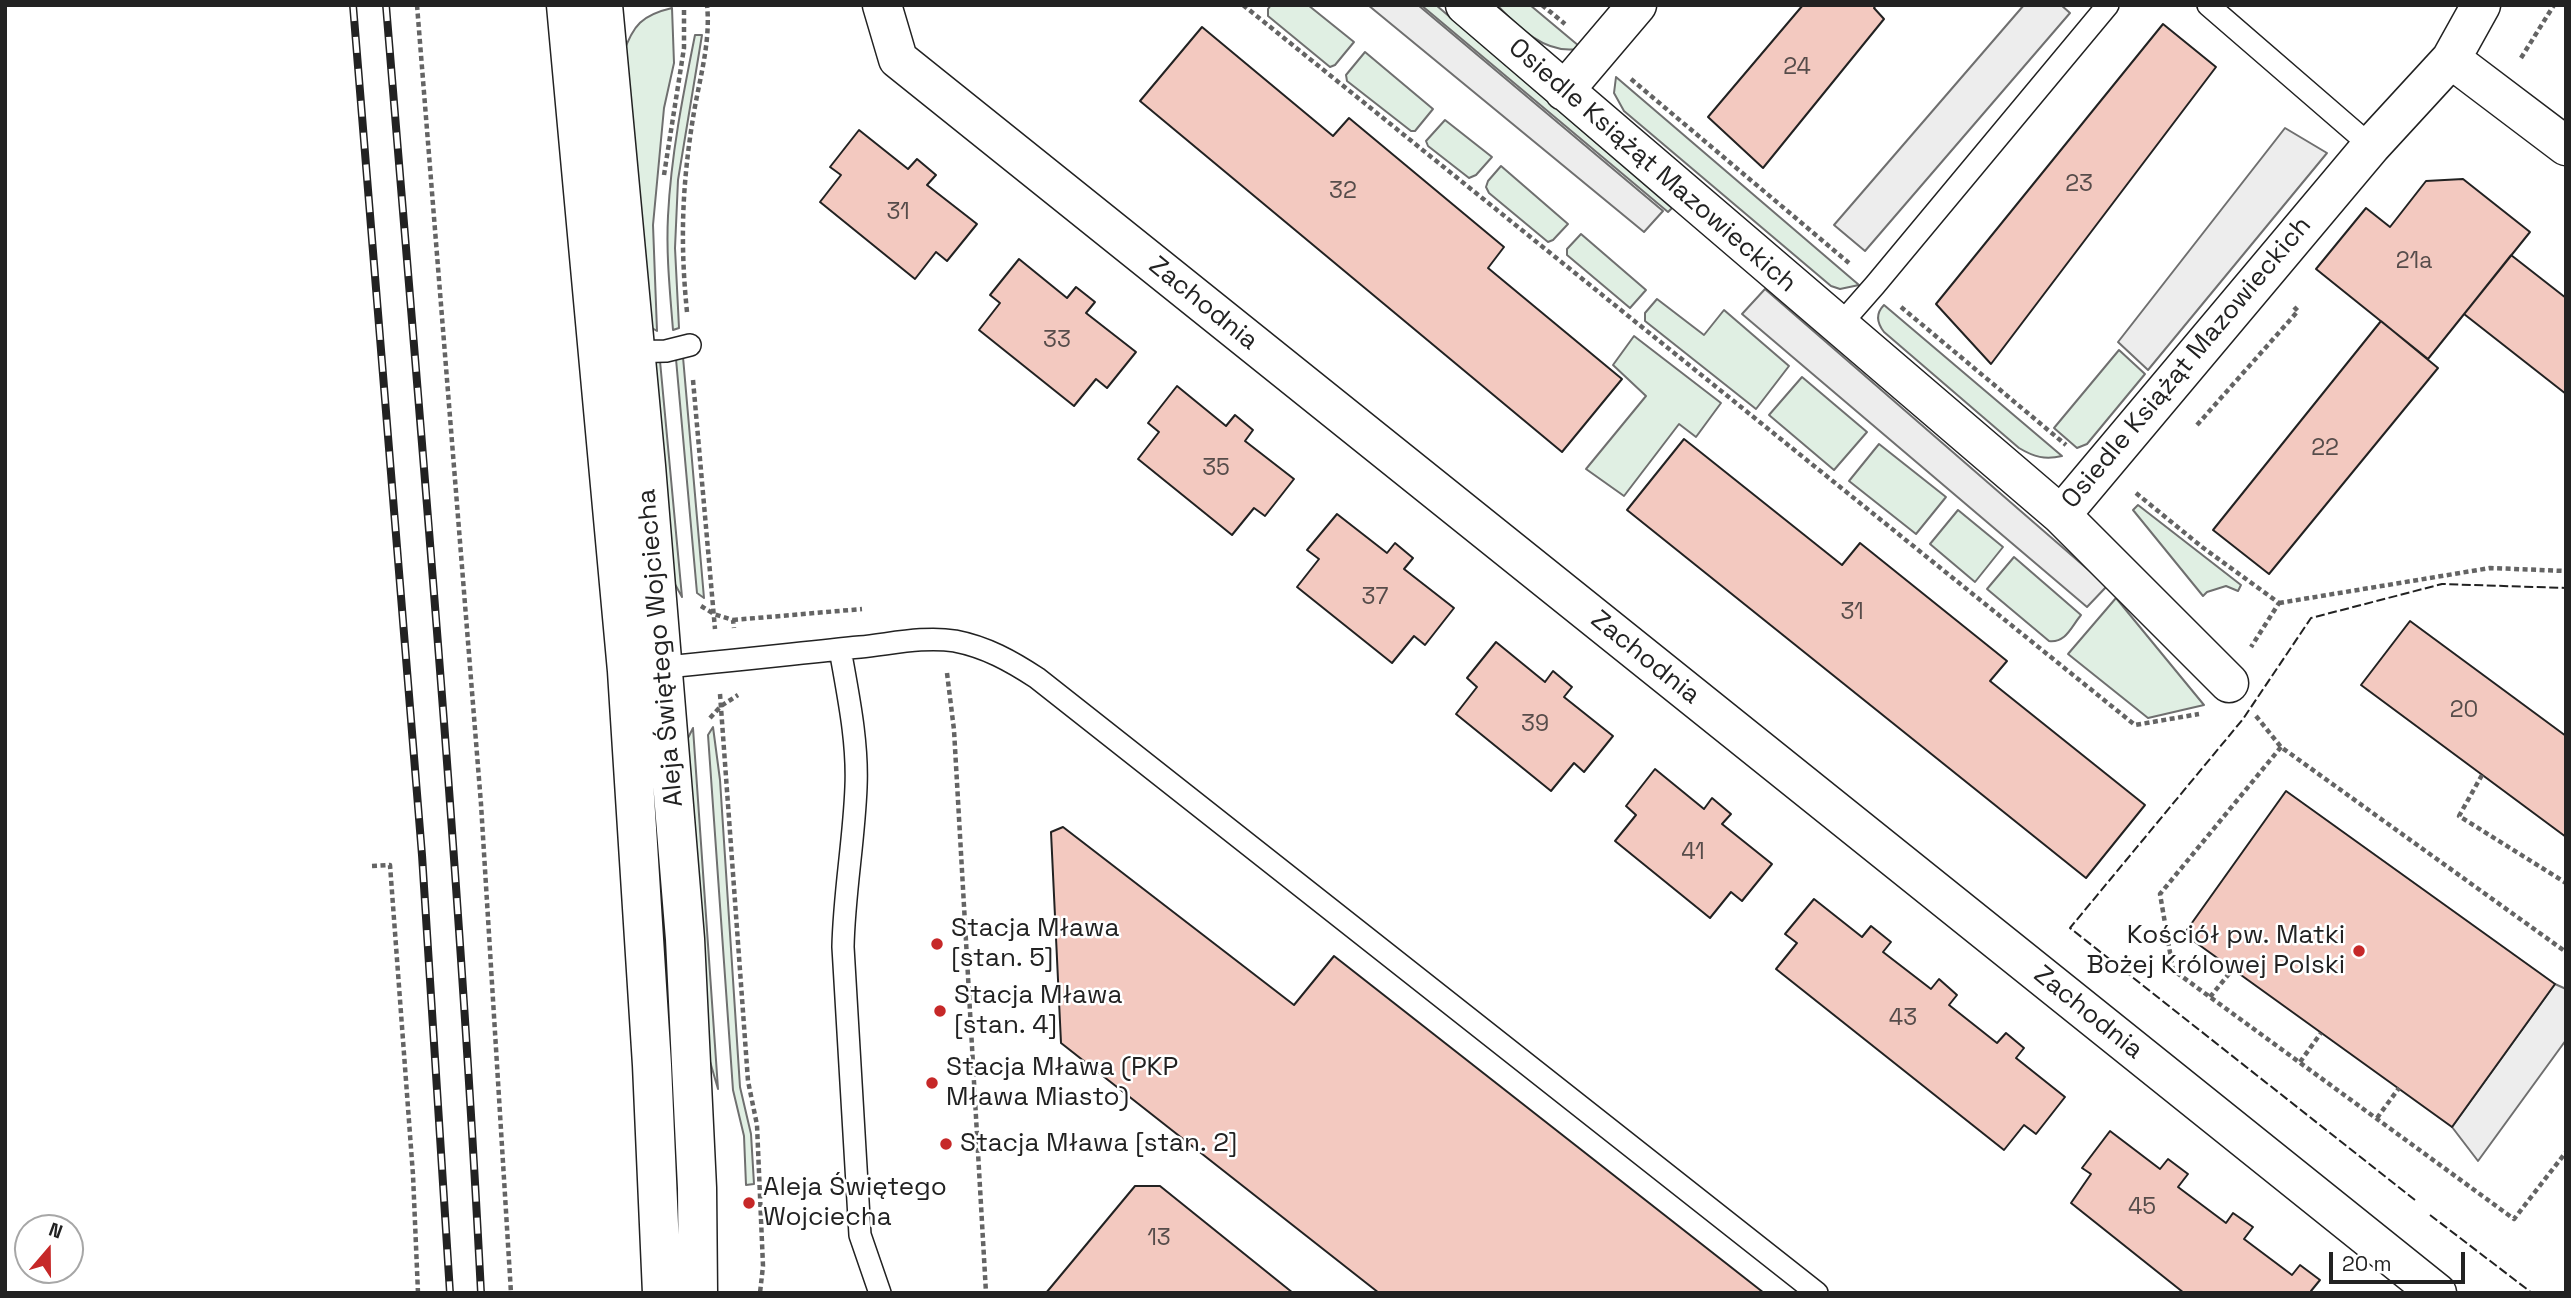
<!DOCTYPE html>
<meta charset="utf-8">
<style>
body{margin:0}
#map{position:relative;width:2571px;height:1298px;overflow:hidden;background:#fff;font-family:"Space Grotesk",sans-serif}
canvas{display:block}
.frame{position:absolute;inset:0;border:7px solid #222;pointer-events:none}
.north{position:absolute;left:14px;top:1214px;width:70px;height:70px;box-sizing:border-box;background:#fff;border:2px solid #a7a7a7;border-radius:50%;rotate:20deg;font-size:19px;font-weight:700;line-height:28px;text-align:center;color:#222}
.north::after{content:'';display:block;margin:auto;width:24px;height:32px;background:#c62828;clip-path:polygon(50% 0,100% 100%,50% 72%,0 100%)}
.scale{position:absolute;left:2329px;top:1252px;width:136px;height:32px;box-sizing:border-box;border:4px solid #222;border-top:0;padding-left:9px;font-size:21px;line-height:24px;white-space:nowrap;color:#222;-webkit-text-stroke:5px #fff;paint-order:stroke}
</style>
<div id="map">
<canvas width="2571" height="1298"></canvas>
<div class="frame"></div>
<div class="north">N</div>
<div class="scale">20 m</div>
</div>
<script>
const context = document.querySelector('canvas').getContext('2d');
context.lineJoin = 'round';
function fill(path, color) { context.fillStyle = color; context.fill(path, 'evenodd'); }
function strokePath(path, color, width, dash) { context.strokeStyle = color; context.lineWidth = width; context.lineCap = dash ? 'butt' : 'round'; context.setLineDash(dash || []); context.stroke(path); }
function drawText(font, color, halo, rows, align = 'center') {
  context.font = font + ' "Space Grotesk",sans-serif'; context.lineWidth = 5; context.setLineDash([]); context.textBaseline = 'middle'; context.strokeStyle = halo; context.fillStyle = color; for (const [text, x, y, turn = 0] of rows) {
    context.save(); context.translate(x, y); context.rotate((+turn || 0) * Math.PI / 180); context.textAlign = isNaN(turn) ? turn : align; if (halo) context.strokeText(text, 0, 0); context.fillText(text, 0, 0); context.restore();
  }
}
const green = new Path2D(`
 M1271 5H1308L1354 42 1335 65 1330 67 1268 16V9Z
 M1421 5H1436L1672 208 1668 212Z
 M1497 5H1530L1579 46 1577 49C1545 54 1518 27 1497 5Z
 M672 8 674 63 664 108 653 225 657 331 647 325 623 54C633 25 642 15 672 8Z
 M695 35H702L678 180 675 248 679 328 673 330C670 292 666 254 668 216 671 155 683 95 695 35Z
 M1365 52 1433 109 1415 131H1411L1347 81 1346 75Z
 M1616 77 1859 285 1840 289 1831 286 1624 111 1614 93Z
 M1445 120 1492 157 1476 175 1469 178 1428 146 1426 141Z
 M1501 166 1568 224 1553 240 1548 242 1489 193 1486 187 1488 181Z
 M1581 234 1646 290 1630 308 1567 255V249Z
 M1657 299 1704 335 1724 310 1789 366 1756 409 1645 321V313Z
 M1884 305 2062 456C2045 460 2034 457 2019 448L1884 332C1877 323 1875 314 1884 305Z
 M1634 336 1721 403 1696 437 1679 424 1624 496 1586 469 1646 396 1613 365Z
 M2119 350 2145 374 2087 444 2077 448 2054 428Z
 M683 357 704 598 697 593 676 359Z
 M660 361 682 597 671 577 652 369 656 362Z
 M1802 377 1867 432 1834 470 1769 415Z
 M1879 444 1946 497 1916 534 1849 481Z
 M2138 505 2241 585 2238 591 2226 586 2207 592 2203 596 2133 510Z
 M1958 510 2003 547 1975 582 1930 544Z
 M2014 557 2081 615C2071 627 2066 643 2049 641L1987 589Z
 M2116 598 2204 705 2148 718 2068 654Z
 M713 727 720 780 740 1087 751 1134 754 1184 746 1185 744 1136 733 1090 708 735Z
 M693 728 718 1089 702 1034 687 740Z`);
fill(green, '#e0efe3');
strokePath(green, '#6f6f6f', 2);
const parking = new Path2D(`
 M1368 5H1418L1663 211 1644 232Z
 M2024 5H2061L2070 13 1865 251 1834 225Z
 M2285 128 2327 153 2148 370 2118 342Z
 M1765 289 2107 586 2087 607 1742 314Z
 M2555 984 2566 989V1040L2478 1161 2452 1127Z`);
fill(parking, '#ededed');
strokePath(parking, '#6f6f6f', 2);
const building = new Path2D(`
 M1803 5H1876L1874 8 1884 19 1763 168 1708 117Z
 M2163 24 2216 67 1991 364 1936 304Z
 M1202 27 1333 136 1349 118 1504 247 1488 268 1622 379 1562 452 1140 101Z
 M859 130 908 169 917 159 936 175 927 185 977 224 947 261 936 252 915 279 820 202 841 175 830 167Z
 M2463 179 2530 232 2428 359 2316 269 2366 208 2390 227 2426 181Z
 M2511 255 2566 298V394L2464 314Z
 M1019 259 1067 298 1076 287 1095 302 1086 313 1136 352 1107 388 1096 379 1074 406 979 330 1000 303 990 295Z
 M2381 321 2438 368 2269 574 2213 530Z
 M1177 386 1226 426 1235 415 1253 430 1245 441 1294 479 1265 516 1254 508 1232 535 1138 459 1159 432 1148 423Z
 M1684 439 1842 565 1860 543 2007 661 1990 681 2145 805 2086 878 1627 510Z
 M1337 514 1387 553 1395 543 1413 558 1404 569 1454 608 1425 645 1414 636 1392 663 1297 587 1319 559 1307 550Z
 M2410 621 2566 736V837L2361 685Z
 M1496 642 1545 682 1553 671 1572 687 1564 697 1613 736 1584 772 1574 763 1551 791 1456 714 1477 687 1467 678Z
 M1655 769 1704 809 1712 798 1731 814 1722 824 1772 864 1742 901 1731 892 1710 918 1615 841 1636 815 1626 806Z
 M2286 791 2555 984 2452 1127 2184 934Z
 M1063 827 1294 1005 1334 956 1764 1293H1379L1061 1043 1051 832Z
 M1814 899 1862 937 1871 926 1891 942 1883 952 1931 989 1939 979 1957 995 1949 1005 1997 1043 2006 1033 2024 1048 2016 1058 2065 1097 2036 1134 2024 1125 2004 1150 1776 969 1797 943 1785 934Z
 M2110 1131 2160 1169 2168 1159 2188 1174 2178 1187 2226 1223 2233 1213 2253 1227 2244 1239 2292 1275 2300 1265 2320 1280 2311 1291 2313 1293H2184L2071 1203 2091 1174 2082 1168Z
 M1135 1186H1160L1293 1293H1046Z`);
fill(building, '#f3c9c0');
strokePath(building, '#222', 2);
const lane = new Path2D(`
 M2208 5 2371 146
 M1839 326 1875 285 2108 5
 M628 352 666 351 690 345
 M840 649C848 695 858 741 856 787 854 841 844 894 843 947L860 1235 880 1293
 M653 668C722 662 791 654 860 647 891 644 924 636 955 641 986 647 1011 661 1037 678L1817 1293`);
const street = new Path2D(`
 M882 5 898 59 2437 1293
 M1465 5 2061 515 2371 146 2451 59 2481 5
 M2451 59 2566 146
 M1564 91 1637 5
 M2061 515 2229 683`);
const secondary = new Path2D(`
 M566 5 627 671 652 1065 662 1293
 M603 5 646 466 685 939 697 1188 698 1293`);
strokePath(lane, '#222', 24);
strokePath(street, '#222', 41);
strokePath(secondary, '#222', 41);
strokePath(new Path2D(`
 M417 5 481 804 511 1293
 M1243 5 2135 725 2199 714
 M1542 5 1565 24
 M2521 58 2554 5
 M1631 79 1849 263
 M664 175 684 48V5
 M1901 307 2066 445
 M687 312C680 243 682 186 693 118 699 80 711 43 707 5
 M693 380 715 629
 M2197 425 2298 311 2293 306
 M2136 493 2202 547 2279 603 2251 647
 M2279 603 2490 568 2566 571
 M701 606 714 614 733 620 734 628
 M733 620 862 609
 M947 673 954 730 986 1293
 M720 694 748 1081 757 1125 763 1266 760 1293
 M2256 716 2281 747 2566 952
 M710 718 721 706 738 695
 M2281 747 2160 894 2173 970 2514 1219 2566 1152
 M2482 775 2459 816 2566 883
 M372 866 390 865 413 1175 418 1293
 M2210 997 2233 969
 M2300 1062 2321 1033
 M2377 1118 2399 1088`), '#646464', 4.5, [5, 3.5]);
strokePath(lane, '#fff', 21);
strokePath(street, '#fff', 38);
strokePath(secondary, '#fff', 38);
const rail = new Path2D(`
 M353 5 422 855 450 1293
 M386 5C421 434 459 863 481 1293`);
strokePath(rail, '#222', 8);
strokePath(rail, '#fff', 5, [16]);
strokePath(new Path2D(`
 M2415 1200 2070 928 2243 719 2311 618 2442 584 2566 588
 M2430 1215 2532 1293`), '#222', 2, [9, 3.5]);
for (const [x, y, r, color] of [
 [937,944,7,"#c62828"],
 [2359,951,7,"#c62828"],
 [940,1011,7,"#c62828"],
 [932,1083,7,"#c62828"],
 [946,1144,7,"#c62828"],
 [749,1203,7,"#c62828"]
]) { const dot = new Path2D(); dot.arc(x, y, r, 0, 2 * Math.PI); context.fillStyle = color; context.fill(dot); strokePath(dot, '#fff', 2.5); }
drawText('23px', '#564c4a', null, [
 ["24",1797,68],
 ["23",2079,185],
 ["32",1343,192],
 ["31",898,213],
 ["21a",2414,262],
 ["33",1057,341],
 ["22",2325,449],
 ["35",1216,469],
 ["37",1375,598],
 ["31",1852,613],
 ["20",2464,711],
 ["39",1535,725],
 ["41",1693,853],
 ["43",1903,1019],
 ["45",2142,1208],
 ["13",1159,1239]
]);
drawText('26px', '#222', '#fff', [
 ["Osiedle Książąt Mazowieckich",1652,166,41],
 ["Zachodnia",1203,304,39],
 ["Osiedle Książąt Mazowieckich",2187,363,-50],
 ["Aleja Świętego Wojciecha",661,648,-95],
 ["Zachodnia",1645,658,39],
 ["Zachodnia",2088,1013,39]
]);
drawText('26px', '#222', '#fff', [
 ["Stacja Mława",951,929],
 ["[stan. 5]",951,959],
 ["Kościół pw. Matki",2345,936,"right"],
 ["Bożej Królowej Polski",2345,966,"right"],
 ["Stacja Mława",954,996],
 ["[stan. 4]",954,1026],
 ["Stacja Mława (PKP",946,1068],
 ["Mława Miasto)",946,1098],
 ["Stacja Mława [stan. 2]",960,1144],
 ["Aleja Świętego",763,1188],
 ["Wojciecha",763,1218]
], 'left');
</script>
